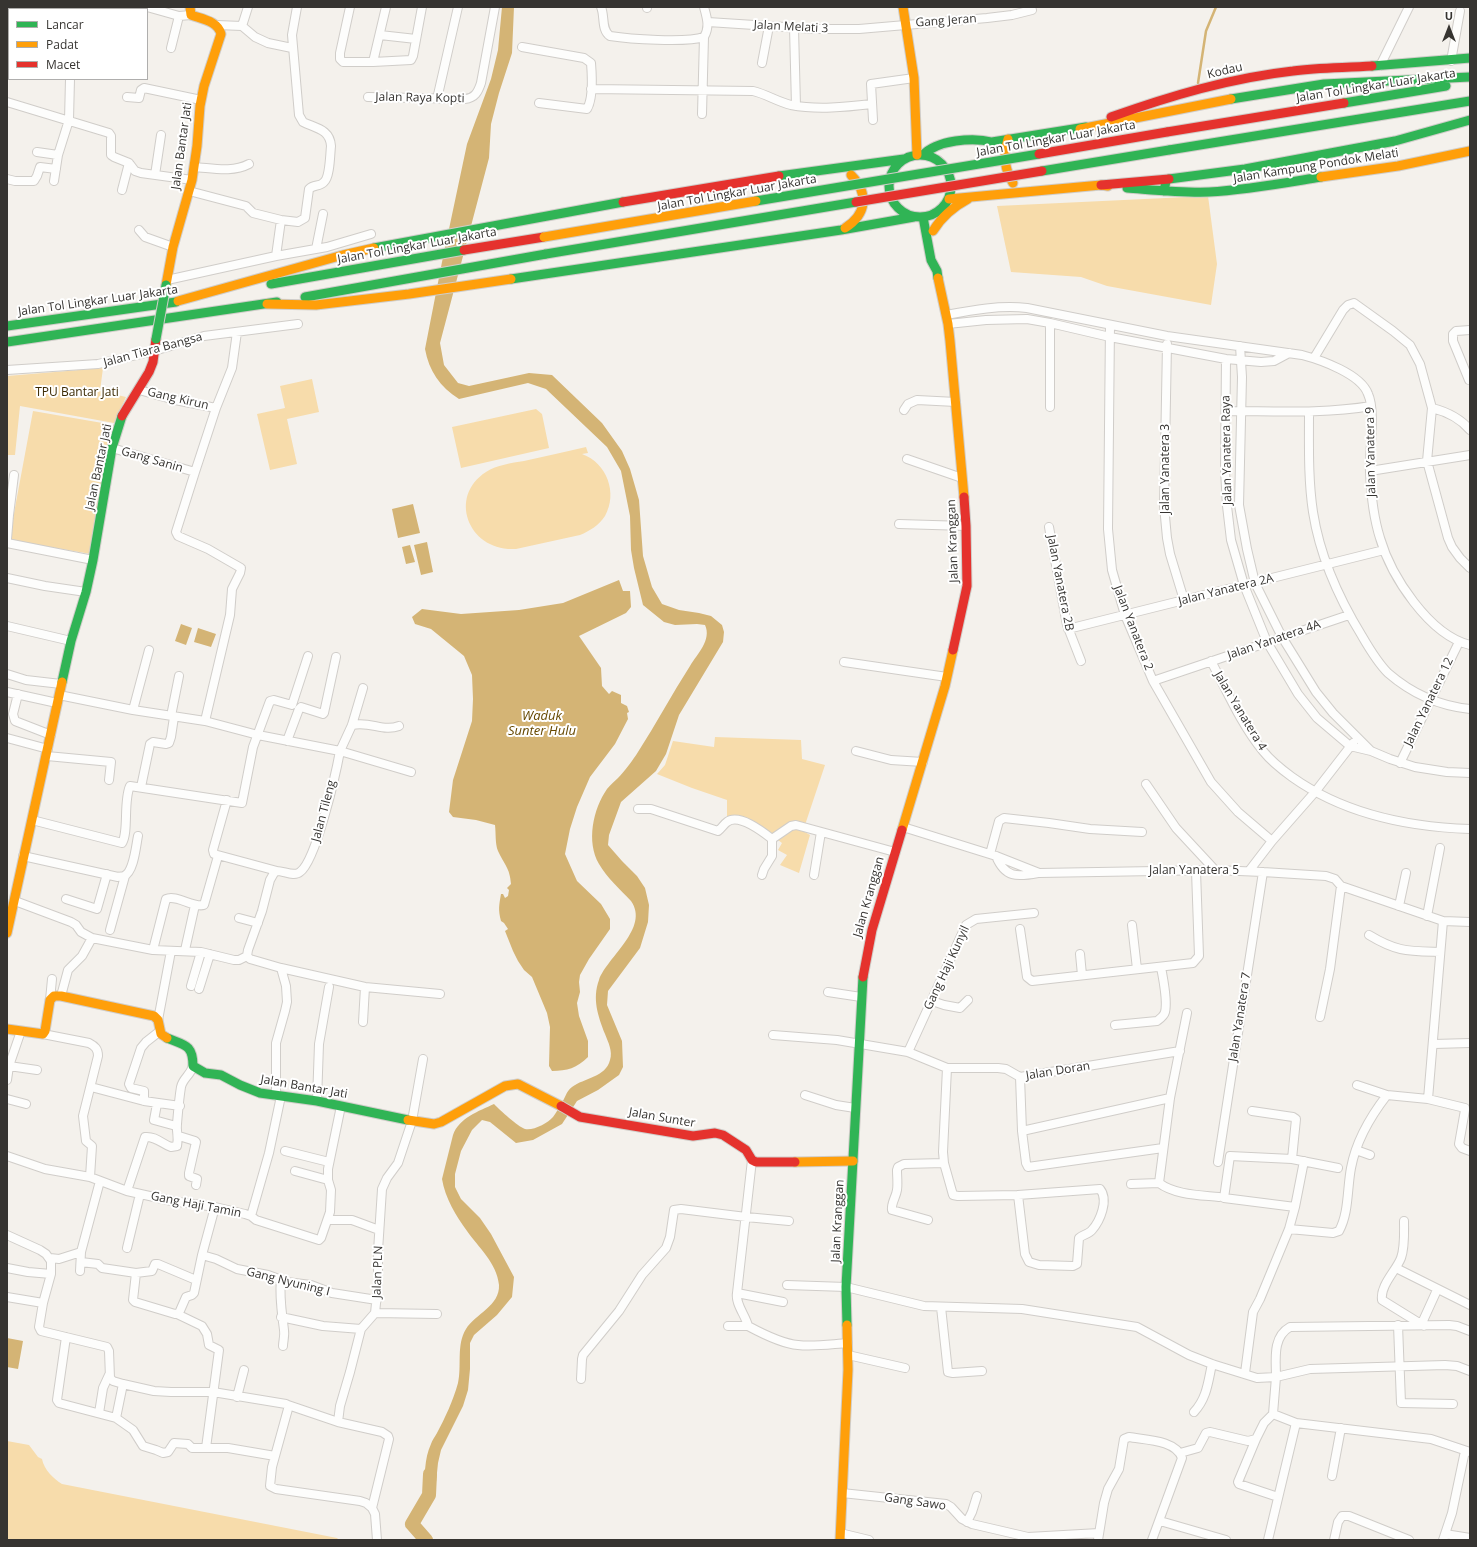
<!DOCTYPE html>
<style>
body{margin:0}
#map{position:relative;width:1477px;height:1547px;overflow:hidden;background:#f4f1ec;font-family:"Open Sans",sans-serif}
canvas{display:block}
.frame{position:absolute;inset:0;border:8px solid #363431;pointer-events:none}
.legend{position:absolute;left:8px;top:8px;width:140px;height:72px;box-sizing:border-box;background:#fff;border:1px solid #afaead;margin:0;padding:5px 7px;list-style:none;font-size:12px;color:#363431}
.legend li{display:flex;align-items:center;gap:8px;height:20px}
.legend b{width:20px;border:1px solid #afaead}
.north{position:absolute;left:1429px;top:8px;width:40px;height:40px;-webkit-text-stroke:3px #fff;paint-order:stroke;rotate:0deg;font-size:11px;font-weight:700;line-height:16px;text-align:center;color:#363431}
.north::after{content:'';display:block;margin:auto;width:14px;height:18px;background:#363431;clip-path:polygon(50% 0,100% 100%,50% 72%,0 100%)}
</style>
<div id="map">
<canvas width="1477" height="1547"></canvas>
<div class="frame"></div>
<ul class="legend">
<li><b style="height:5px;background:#30b455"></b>Lancar</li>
<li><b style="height:5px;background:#ff9f0a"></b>Padat</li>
<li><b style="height:5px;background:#e5322d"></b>Macet</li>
</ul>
<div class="north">U</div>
</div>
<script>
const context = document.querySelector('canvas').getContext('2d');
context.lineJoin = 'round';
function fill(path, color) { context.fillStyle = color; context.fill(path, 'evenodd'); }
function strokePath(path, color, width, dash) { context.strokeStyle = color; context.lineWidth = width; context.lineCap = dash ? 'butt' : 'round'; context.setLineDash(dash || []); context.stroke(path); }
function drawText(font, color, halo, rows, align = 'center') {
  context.font = font + ' "Open Sans",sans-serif'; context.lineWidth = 4; context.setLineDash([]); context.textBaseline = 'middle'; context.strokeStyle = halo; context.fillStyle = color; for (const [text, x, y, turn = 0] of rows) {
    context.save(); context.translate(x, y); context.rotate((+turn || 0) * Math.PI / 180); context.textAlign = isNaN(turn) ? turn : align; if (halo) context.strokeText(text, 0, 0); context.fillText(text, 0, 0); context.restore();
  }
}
fill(new Path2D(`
 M1208 196 1217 264 1211 305 1107 286 1081 277 1011 272 997 206Z
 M103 368 100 391 126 397 114 423 20 406 15 455H7V376Z
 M312 379 319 412 287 419 297 464 270 470 257 414 285 408 280 386Z
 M536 409 542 414 549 448 461 468 452 427Z
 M33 411 114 425 91 554 9 540Z
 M586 447 588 453 582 454C607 463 618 493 605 516 599 525 590 531 580 535L516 549C469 552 447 497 486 472 497 465 511 463 524 461 545 456 566 452 586 447Z
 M715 737 801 740 802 759 825 765 803 831 810 835 799 873 780 865 787 855 778 850 782 843 762 828 746 819 727 818V800L692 788 657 774 665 765 673 741 714 747Z
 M7 1441 29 1445 38 1457 42 1459C44 1470 54 1479 62 1484L337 1538 339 1540H7Z`), '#f7dcab');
fill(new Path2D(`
 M502 7H514L512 53 499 93 491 124 489 158 440 343 444 365 458 383 469 386 529 373 552 375 602 423 622 451 630 469 639 500 643 556 652 587 662 604 679 610 699 613 711 616 722 625 724 632 723 642 679 715 666 754 656 771 621 802 609 835 608 845 622 861 637 876 645 888 649 905 648 922 640 948 608 991 607 1005 622 1041 623 1067 619 1075 598 1090 577 1101 562 1124 533 1140 516 1143 490 1122 482 1120 472 1130 461 1151 455 1174V1187L461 1199 480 1218 491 1234 514 1277 512 1297 497 1315 474 1335 470 1343V1369L468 1390 463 1406 441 1450 438 1463 435 1492H424C425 1476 424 1459 431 1444 432 1440 435 1437 437 1433 445 1418 453 1401 458 1383 462 1366 456 1345 466 1329 475 1314 500 1306 499 1285 497 1263 478 1247 467 1231 456 1216 445 1198 442 1179L453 1135C459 1118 479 1111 494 1104 501 1111 517 1126 525 1129 533 1131 548 1123 553 1117 556 1113 558 1109 561 1104 565 1099 566 1091 572 1087 584 1078 606 1077 610 1060 613 1051 608 1042 605 1034 598 1016 592 999 599 980 607 957 650 928 631 901 620 889 607 878 599 864 586 842 593 809 607 789 610 785 614 782 618 778 624 772 633 760 638 752 656 724 672 694 690 666 697 654 712 640 705 625L697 624 675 625 664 622 643 605 634 568 631 550 630 516 621 471 607 447 546 389 528 383 459 399C440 387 429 371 425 349L442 262 467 144 491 79 498 50Z
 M413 504 420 533 398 538 392 509Z
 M427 542 433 572 421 575 414 545Z
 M410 545 415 562 406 564 402 547Z
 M619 580 623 591H630L631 607 626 613 579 636 601 668 602 686 609 694 612 691 621 695V703L627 706 629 712 627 713 628 719 615 744 590 777 577 807 570 829 565 854 577 881 601 904 610 919V929L589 959 580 975 579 982 580 992 577 1003 579 1016 588 1041V1057C577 1068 567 1071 552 1071L549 1066 550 1027 547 1013 532 977 524 970 518 961 513 951 505 931 508 929 504 923 501 921C498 909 499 906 501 894H503L505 898 508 896 509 890 507 888 511 884C510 868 504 864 498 851 495 844 496 833 495 825L476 820 453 817 449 812 453 780 472 721 473 699 472 675 464 656 431 629 415 624 412 617 422 609 461 614 519 610 563 603Z
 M181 624 192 628 186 645 175 641Z
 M198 628 216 634 211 647 194 642Z
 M7 1338 23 1341 18 1369 7 1367Z`), '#d4b475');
strokePath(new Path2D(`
 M1198 83 1206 31 1216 7`), '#d4b475', 2.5);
strokePath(new Path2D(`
 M426 1540 412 1524 429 1495 430 1474`), '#d4b475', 14);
const street = new Path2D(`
 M147 7 179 16 191 15
 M350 7 340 53V59L343 62H373L411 60 413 56 422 7
 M601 7C605 16 601 30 610 36 629 39 686 43 704 37 710 27 707 18 704 7
 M647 8V7
 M52 9V7
 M96 9 97 7
 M708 22 816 29H859L987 18 1012 15 1032 10
 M217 25 242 26 255 37 268 43 292 48
 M242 26 248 7
 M794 28 796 106
 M380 35 416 39
 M522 47 584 58 591 63C592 75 593 99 587 109L539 103
 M171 48 179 16
 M7 53 9 54
 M1451 61 1460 11
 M373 62 386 7
 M762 63 769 26
 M1380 66 1409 7
 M591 89 753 91C766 94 778 102 791 105 817 110 846 107 872 104
 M127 97 139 98 141 90 144 88 201 100
 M368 97 465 99C475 98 478 92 481 83L495 7
 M437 99 458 7
 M7 102 109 133 111 136V155L114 157 129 163 135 171 141 173 192 180
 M702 114 704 37
 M873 120 871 84 914 78
 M37 152 58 155
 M194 167C212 168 232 173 249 164
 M155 175 161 135
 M7 179 15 181H34L37 176 40 167 56 169
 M54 181 58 155 69 120 70 79
 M122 190 129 163
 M189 191 246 206 253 213 281 220 298 222 305 218 309 189C314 184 320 187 324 182 330 177 330 155 331 146 330 129 315 128 303 122L299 115 292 35 297 7
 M139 230 145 237 173 247
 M316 249 323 214
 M276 256 281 220
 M167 280 276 256 327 247 371 234
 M946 315C973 310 1000 305 1027 308L1167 336 1302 355C1321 360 1361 374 1368 394 1376 411 1369 451 1370 472 1371 494 1373 516 1380 538 1391 576 1429 635 1470 645
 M1050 323V407
 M948 324 986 320 1027 319 1050 323 1110 337 1226 359 1261 362 1274 361 1289 353
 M1110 325 1108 529 1112 570 1125 615 1153 681 1211 782 1238 812 1272 841
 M1167 344 1164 506 1167 538 1170 554 1184 600
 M1240 346 1242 377 1239 505 1247 549 1255 583 1282 637 1316 692 1333 713 1371 751
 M1314 358 1343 310 1348 305 1354 303 1393 331 1410 345 1420 364 1432 408 1427 461 1448 538 1452 547 1460 558 1470 568
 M1226 359 1225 470 1227 506 1231 540 1244 585 1267 642 1298 694 1317 718 1350 746 1371 751 1390 759 1415 767 1447 772 1470 773
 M7 370 98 364 154 351 204 336 298 324
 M1469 380 1453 341V334L1456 331 1470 330
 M139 390 175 400 216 408
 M1432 408C1448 412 1460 418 1470 430
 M904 410 908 404 917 400 956 402
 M1226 411C1275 411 1323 414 1371 406
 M1309 412C1309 445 1308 479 1313 512 1320 557 1338 597 1362 636 1369 648 1377 662 1388 673 1411 693 1440 706 1470 709
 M112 448 195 472 176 532 178 536 208 549 241 568 240 573 232 589 230 615 205 721
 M907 459 962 478
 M1370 471 1470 455
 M195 472 216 408 232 368 237 332
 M7 515H9L7 539
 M9 515 14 475
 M899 524 966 526
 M1049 527 1067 625 1081 661
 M7 543 93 560
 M7 578 45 586 86 592
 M7 626 71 641
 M1068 629 1384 550
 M1211 661C1227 691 1241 724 1263 751 1271 761 1281 769 1292 777 1344 814 1407 827 1470 829
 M844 662 947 677
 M7 674 26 680 61 684
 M1153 681 1349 615
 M363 688 352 725 340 751 411 772
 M7 692 57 703
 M18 694 13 714 15 721 51 735
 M59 695 133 710 205 721 258 735 340 751C336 773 316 861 300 872 294 877 284 871 277 871L274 873 270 880 262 911 248 950 247 956 250 959 281 968 286 986 287 1002 285 1011 276 1043V1096
 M133 710 149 650
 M171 716 179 676
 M352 725C371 721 383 732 399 726
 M7 738 48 749
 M287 741 299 709 301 707 323 714 324 713 336 657
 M856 751 891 760 923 762
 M47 756 111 762 109 780
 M1400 763 1459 642
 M1146 784 1176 828 1215 870
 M141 787 150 744 153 742 166 744 169 743 171 737 174 717
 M227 800 213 850 214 854 277 871
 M638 809H651L718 831C721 829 724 824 727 822 739 813 763 832 772 839L791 826 796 825 895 852
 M32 820 122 843C129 832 123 801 130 786L242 803 253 747 270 701 274 700 292 705 308 656
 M903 827 996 856 1039 873 1215 870 1263 872 1326 876 1335 879 1341 886 1443 921 1470 922
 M990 854 999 821 1004 818 1049 823 1090 829 1142 832
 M23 856 118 877C120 876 122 877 124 876 134 872 136 845 138 836
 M996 856C1005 878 1017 877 1038 873
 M1249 871 1272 841 1315 792 1353 743
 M762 875 764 869 772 856V839
 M814 875 821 832
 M66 899 97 909 107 874
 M15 901 71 922 76 925 81 932 92 938 153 950 201 952 234 960H239L247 956
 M1399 906 1406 873
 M1427 916 1440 848
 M239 918 258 923
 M1132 925 1137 969
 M1020 929 1027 977 1032 981 1193 963 1199 956 1196 871
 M110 930 125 876
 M1369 935C1397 952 1408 951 1440 952
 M153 950 166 899C176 894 193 908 204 905L218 856
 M185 950 195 905
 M1080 954 1082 975
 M281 968 365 987 440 994
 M191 986 201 952
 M199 989 210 954
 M828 992 861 997
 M61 996 68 970 82 956 92 938
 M50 1000 52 979
 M932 1001 944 1005 960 1008 968 1000
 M1187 1013 1170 1098 1159 1183C1175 1195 1200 1195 1219 1197
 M1320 1017 1330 969 1341 886
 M158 1020 171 951
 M363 1022 365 987
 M1115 1025 1157 1021C1161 1018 1164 1016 1165 1012 1168 1000 1163 979 1161 967
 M43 1034 89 1043C95 1046 98 1049 98 1056L83 1116 86 1141 92 1146 90 1177
 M773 1035 837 1040 908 1052 947 1068H998L1006 1069 1020 1077 1180 1051
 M1434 1044 1470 1043
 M908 1052 966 925 976 919 1034 913
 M9 1066 37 1070
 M947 1068 943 1152 944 1163 953 1195 958 1196 1018 1195 1100 1189C1109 1200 1100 1221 1092 1230 1089 1234 1082 1235 1079 1238L1077 1264 1073 1266 1039 1265 1029 1262 1025 1254 1018 1195
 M1020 1077 1022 1131 1026 1163 1028 1167 1163 1148
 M7 1080 9 1066 21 1031
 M1357 1085 1387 1095
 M91 1087 144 1101 180 1106
 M805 1095 836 1105 855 1108
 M7 1099 26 1104
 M1428 1099 1465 1108V1110L1459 1144 1462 1148 1470 1151
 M144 1101V1091L131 1088 129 1084 141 1048 146 1042 160 1031
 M317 1101 319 1044 329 987
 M157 1104 154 1120 176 1126
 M1252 1111 1293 1117 1296 1119 1292 1159
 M1022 1131 1170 1098
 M179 1136 195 1141 196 1142 189 1173V1176L197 1179 196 1185
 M1356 1150 1370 1155
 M285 1151 329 1162
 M7 1156 45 1169 90 1177 127 1191 172 1201 215 1207 245 1214 251 1216 256 1220 319 1240 321 1238 330 1212 331 1190 328 1180V1169L341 1106
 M752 1160 737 1293 783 1302
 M1218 1162 1263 872
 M295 1171 328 1180
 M1131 1184 1159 1183
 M127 1191 145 1137C156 1136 162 1144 171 1147L177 1146C179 1135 176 1132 177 1124 178 1112 179 1099 181 1087 183 1078 190 1076 193 1066
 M1295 1207 1224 1198 1230 1156 1292 1159 1338 1168
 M251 1216 269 1153 281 1096
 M328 1220H352L379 1230
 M928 1220 892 1210C891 1203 896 1197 897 1190 898 1184 897 1177 897 1170L898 1167 904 1164 944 1163
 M1404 1221C1404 1232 1405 1247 1401 1258 1396 1271 1380 1285 1382 1300L1424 1326
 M1289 1229 1333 1233 1339 1231C1349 1213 1347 1189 1351 1168 1356 1141 1370 1117 1387 1095L1428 1099 1443 921
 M7 1235 40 1250 46 1254 51 1261V1274L43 1303 39 1327 41 1331 107 1347 109 1351 110 1378 113 1381 123 1384 154 1391 171 1392H213L286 1404 288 1405V1409L272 1467 270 1486 276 1489 360 1501 366 1503 372 1508
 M127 1248 140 1194
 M202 1255 216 1259 237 1269 268 1275 287 1282 311 1285 332 1293 377 1300
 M50 1258 59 1259 81 1252
 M81 1262 98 1264 102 1268 136 1273 152 1271 155 1264H158L196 1280
 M7 1268 28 1272 51 1274
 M1396 1268 1470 1305
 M80 1271 81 1252 100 1181
 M136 1273 133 1300 135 1302 175 1314 179 1313 186 1297 192 1295 194 1293 202 1255 215 1207
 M281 1280C279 1297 282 1313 284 1330 285 1336 283 1341 283 1346
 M787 1285 846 1287 924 1306 1022 1309 1137 1327 1189 1355 1212 1364 1257 1378 1276 1377 1273 1414 1296 1423 1431 1439 1470 1452
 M737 1293C735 1304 746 1316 748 1326 761 1333 784 1344 798 1345 814 1347 832 1344 848 1343
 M7 1297 43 1303
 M941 1307 948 1372 953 1373 982 1371
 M375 1313 437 1314
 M177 1314 202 1326 207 1334 209 1345 219 1350 206 1448
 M281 1317 323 1326 361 1329
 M1422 1323 1437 1290
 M1398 1325 1401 1403 1453 1404
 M728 1326H748
 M1470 1331 1457 1326 1449 1325 1290 1327C1272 1337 1276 1360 1276 1377L1310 1369 1445 1365 1457 1366 1470 1371
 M66 1337 57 1400 59 1403 116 1418 133 1430 143 1446 156 1450 163 1453 168 1452 174 1443 188 1444 192 1448H228L275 1456
 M848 1355 905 1368
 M1245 1373 1253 1312 1260 1299 1289 1229 1295 1207 1304 1161
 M581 1379 582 1359 583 1355 619 1311 642 1275 666 1248 670 1237 674 1210 681 1209 746 1217 789 1221
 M237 1397 244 1370
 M288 1405 338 1422 382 1432 388 1436 389 1439 372 1508 375 1514 377 1540
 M1194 1412C1207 1398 1208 1382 1212 1364
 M99 1413 103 1388 109 1375
 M116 1418 123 1384
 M338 1422 340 1406 350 1372 361 1329 375 1313 378 1284V1251L382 1189 387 1178 398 1163 412 1121 423 1059
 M1256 1439 1238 1482 1239 1484 1278 1497
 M1180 1453 1198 1448 1206 1433 1210 1432 1248 1441 1256 1439 1264 1423 1273 1414
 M1332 1476 1341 1428
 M842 1493 946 1504 951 1507 962 1519 972 1524 1028 1537 1099 1533
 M1160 1521 1226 1540
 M967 1522 972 1512 977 1496
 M840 1533 869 1540
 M1445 1534 1470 1538
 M1098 1540 1104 1503 1108 1489 1119 1469 1124 1439 1129 1437C1146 1440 1176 1440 1182 1458L1152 1540
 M1268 1540 1296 1423
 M1334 1540 1338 1522 1342 1516H1349L1409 1540
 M1443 1540 1452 1513 1465 1451`);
const fast = new Path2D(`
 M1372 66 1470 58
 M1231 99 1324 84 1470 77
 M1344 103 1446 86
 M1169 150 1470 101
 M889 186a31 31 0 1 1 62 0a31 31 0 1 1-62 0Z
 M923 155C937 140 973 137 992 142L1086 127
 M779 176 904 159
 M1127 188C1154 190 1182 193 1209 192 1247 190 1284 183 1321 177
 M1164 191 1166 181 1169 179 1245 169 1395 141 1470 120
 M923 217 931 260 937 271 938 278
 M374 248 623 202
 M511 279 841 230 914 217
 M271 284 464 250
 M305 297 546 254
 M7 326 176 302
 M7 342 277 302
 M62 682 71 641 86 592 93 560 112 448 122 416
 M167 1038C184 1045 193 1044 193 1066L205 1073 221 1075 240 1085 260 1093 317 1101 408 1120
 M847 1325 846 1287 863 977`);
const slow = new Path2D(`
 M903 7 914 78 917 155
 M1080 129 1231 99
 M1008 139C1003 155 1004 169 1013 183
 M1321 177 1398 166 1470 151
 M949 199 1101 185 1108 186
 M845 228C867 214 869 193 851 175
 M933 231C942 216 953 207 968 199
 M938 278 948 324 950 341 964 497
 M166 285 173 247 192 180 197 146 200 106 204 86 221 34C218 21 202 19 191 15L190 7
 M178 301 343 255 374 248
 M267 304 316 305 409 294 511 279
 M902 830 945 686 953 650
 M7 933 62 682
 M7 1029 43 1034 45 1031 50 1000 54 996H61L154 1016 158 1020 161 1034 167 1038
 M408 1120 434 1124 441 1122 505 1086 518 1084 561 1106
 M795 1162 853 1161
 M840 1540 848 1370 847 1325`);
const jam = new Path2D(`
 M1111 117C1170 96 1230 78 1293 71 1319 67 1345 68 1372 66
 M1167 132 1344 103
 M1101 185 1169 179
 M623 202 779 176
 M464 250 544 237
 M122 416 149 372 153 362 156 339
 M953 650 967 586 966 526 964 497
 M863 977 872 930 902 830
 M561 1106 580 1117 693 1136 715 1133 723 1135 746 1150 752 1160 756 1162H795`);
strokePath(street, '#d0cdc9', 10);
strokePath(fast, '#d0cdc9', 11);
strokePath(slow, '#d0cdc9', 11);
strokePath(jam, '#d0cdc9', 11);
strokePath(street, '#fdfdfc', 8);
strokePath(fast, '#30b455', 9);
strokePath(slow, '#ff9f0a', 9);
strokePath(jam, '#e5322d', 9);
const fastBridge = new Path2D(`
 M1042 171 1169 150
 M756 201 1039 154
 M546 254 856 202
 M156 339 166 285`);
const slowBridge = new Path2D(`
 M544 237 756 201`);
const jamBridge = new Path2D(`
 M1039 154 1167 132
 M856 202 1042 171`);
strokePath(fastBridge, '#d0cdc9', 11, []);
strokePath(slowBridge, '#d0cdc9', 11, []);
strokePath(jamBridge, '#d0cdc9', 11, []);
strokePath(fastBridge, '#30b455', 9);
strokePath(slowBridge, '#ff9f0a', 9);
strokePath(jamBridge, '#e5322d', 9);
drawText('12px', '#363431', '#fff', [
 ["Gang Jeran",946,21,-4],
 ["Jalan Melati 3",791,27,3],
 ["Kodau",1225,71,-13],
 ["Jalan Tol Lingkar Luar Jakarta",1376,86,-9],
 ["Jalan Raya Kopti",420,98,1],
 ["Jalan Tol Lingkar Luar Jakarta",1056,139,-10],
 ["Jalan Bantar Jati",182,146,-82],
 ["Jalan Kampung Pondok Melati",1316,166,-9],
 ["Jalan Tol Lingkar Luar Jakarta",737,193,-10],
 ["Jalan Tol Lingkar Luar Jakarta",417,246,-10],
 ["Jalan Tol Lingkar Luar Jakarta",98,301,-8],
 ["Jalan Tiara Bangsa",153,350,-15],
 ["Gang Kirun",178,399,13],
 ["Jalan Yanatera Raya",1227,450,-91],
 ["Jalan Yanatera 9",1371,452,-91],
 ["Gang Sanin",152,460,16],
 ["Jalan Bantar Jati",99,467,-78],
 ["Jalan Yanatera 3",1166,469,-90],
 ["Jalan Kranggan",953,541,-92],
 ["Jalan Yanatera 2B",1060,583,79],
 ["Jalan Yanatera 2A",1226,590,-14],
 ["Jalan Yanatera 2",1133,628,69],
 ["Jalan Yanatera 4A",1274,640,-19],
 ["Jalan Yanatera 12",1429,702,-64],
 ["Jalan Yanatera 4",1240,711,59],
 ["Jalan Tileng",324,811,-75],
 ["Jalan Yanatera 5",1194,871],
 ["Jalan Kranggan",869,897,-74],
 ["Gang Haji Kunyil",947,968,-65],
 ["Jalan Yanatera 7",1240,1017,-81],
 ["Jalan Doran",1058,1071,-9],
 ["Jalan Bantar Jati",304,1087,10],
 ["Jalan Sunter",662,1118,10],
 ["Gang Haji Tamin",196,1205,11],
 ["Jalan Kranggan",838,1221,-87],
 ["Jalan PLN",378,1272,-88],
 ["Gang Nyuning I",288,1282,14],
 ["Gang Sawo",915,1502,8]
]);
drawText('12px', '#3b2902', '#fff', [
 ["TPU Bantar Jati",77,393]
]);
drawText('italic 13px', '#664800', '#fff', [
 ["Waduk",542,716],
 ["Sunter Hulu",542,731]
]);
</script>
